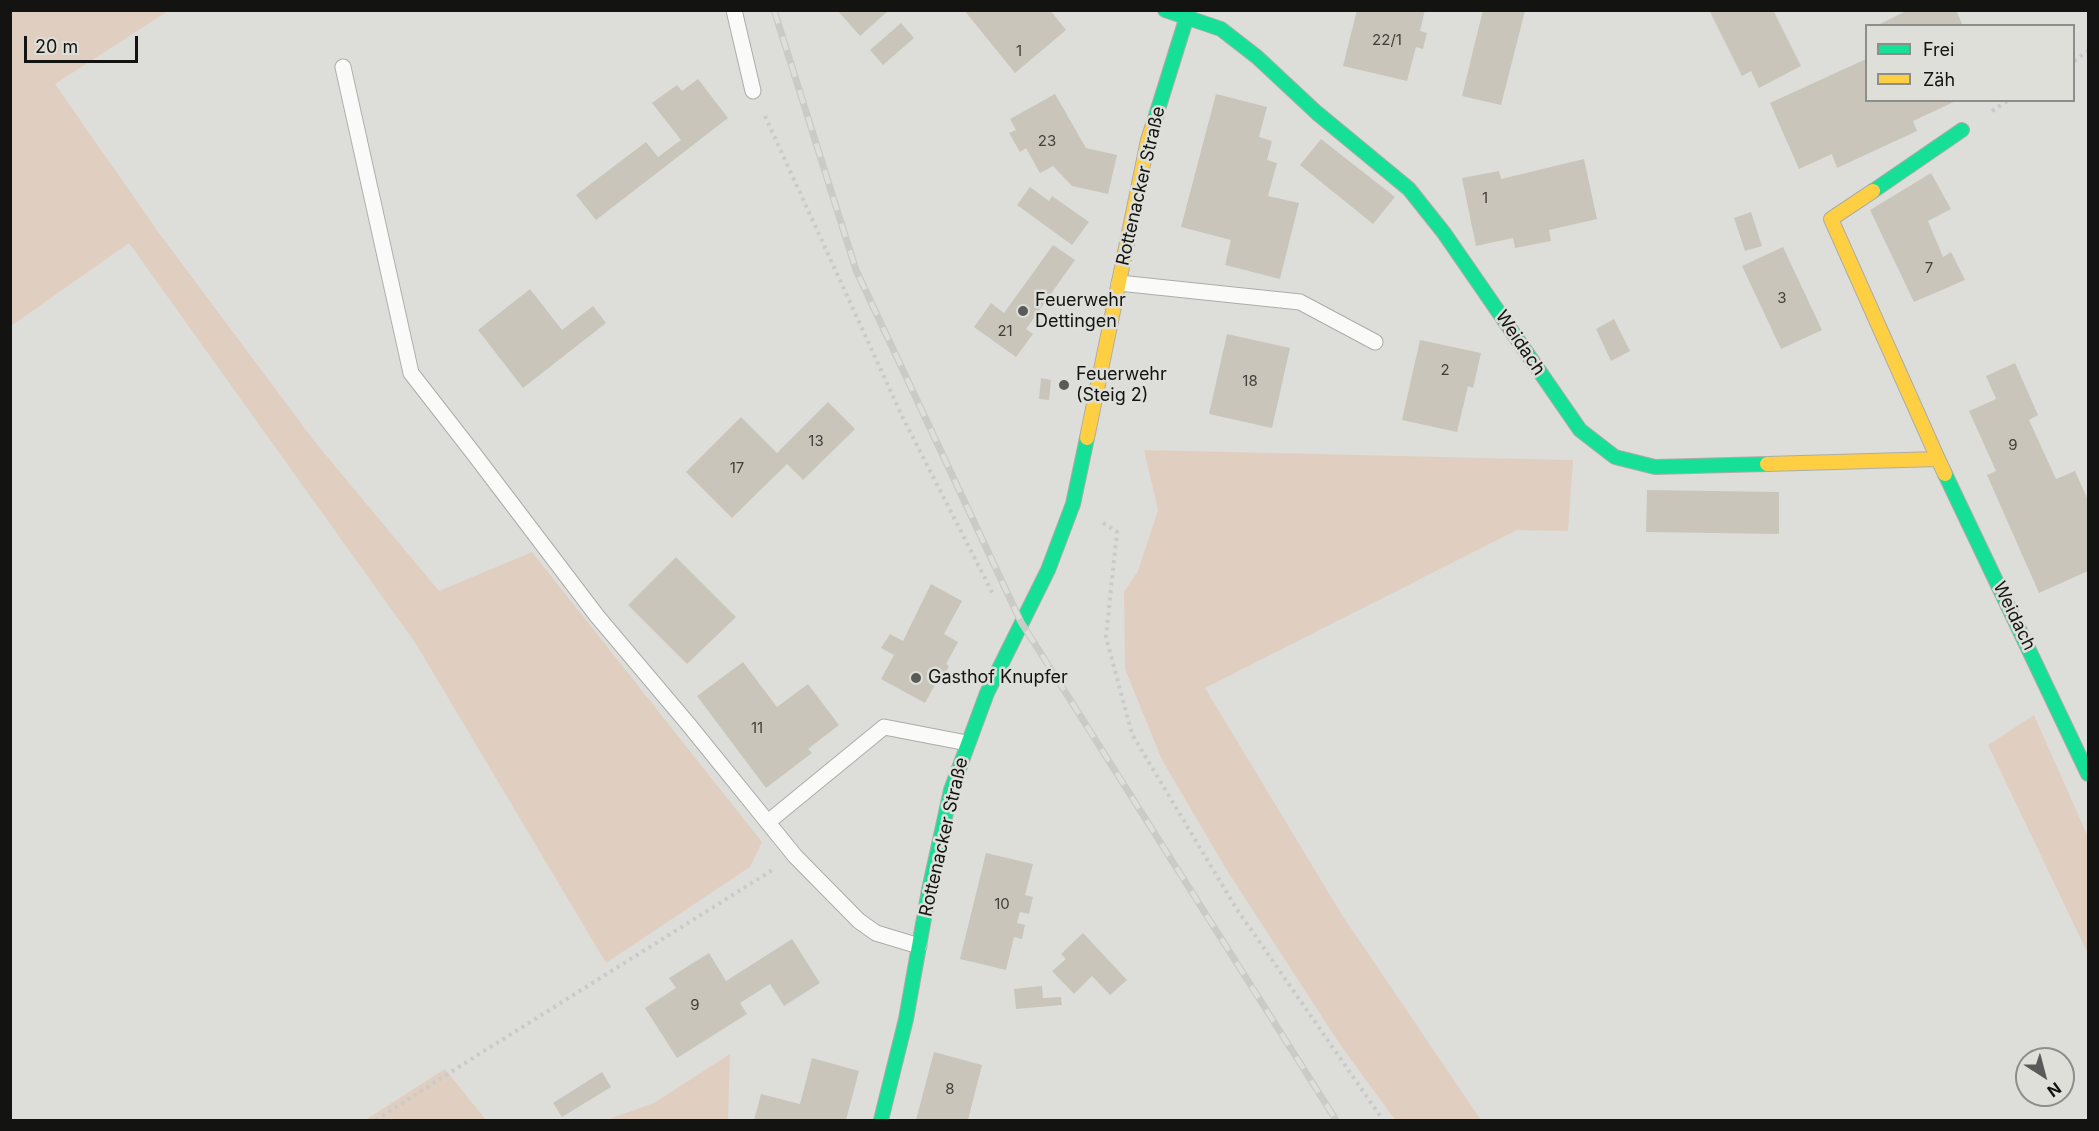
<!DOCTYPE html>
<meta charset="utf-8">
<style>
body{margin:0}
#map{position:relative;width:2099px;height:1131px;overflow:hidden;background:#dddeda;font-family:Inter,sans-serif}
canvas{display:block}
.frame{position:absolute;inset:0;border:12px solid #131412;pointer-events:none}
.legend{position:absolute;left:1865px;top:24px;width:210px;height:78px;box-sizing:border-box;background:#dedfd9;border:2px solid #8d8e89;margin:0;padding:8px 10px;list-style:none;font-size:18px;color:#131412}
.legend li{display:flex;align-items:center;gap:12px;height:30px}
.legend b{width:30px;border:2px solid #8d8e89}
.north{position:absolute;left:2015px;top:1047px;width:60px;height:60px;box-sizing:border-box;background:#dedfd9;border:2px solid #8d8e89;border-radius:50%;rotate:144deg;font-size:16px;font-weight:700;line-height:24px;text-align:center;color:#131412}
.north::after{content:'';display:block;margin:auto;width:21px;height:27px;background:#5a5b58;clip-path:polygon(50% 0,100% 100%,50% 72%,0 100%)}
.scale{position:absolute;left:24px;top:36px;width:114px;height:27px;box-sizing:border-box;border:3px solid #131412;border-top:0;padding-left:8px;font-size:18px;line-height:21px;white-space:nowrap;color:#131412;-webkit-text-stroke:4px #dedfd9;paint-order:stroke}
</style>
<div id="map">
<canvas width="2099" height="1131"></canvas>
<div class="frame"></div>
<ul class="legend">
<li><b style="height:8px;background:#16e098"></b>Frei</li>
<li><b style="height:8px;background:#ffcf43"></b>Zäh</li>
</ul>
<div class="north">N</div>
<div class="scale">20 m</div>
</div>
<script>
const context = document.querySelector('canvas').getContext('2d');
context.lineJoin = 'round';
function fill(path, color) { context.fillStyle = color; context.fill(path, 'evenodd'); }
function strokePath(path, color, width, dash) { context.strokeStyle = color; context.lineWidth = width; context.lineCap = dash ? 'butt' : 'round'; context.setLineDash(dash || []); context.stroke(path); }
function drawText(font, color, halo, rows, align = 'center') {
  context.font = font + ' Inter,sans-serif'; context.lineWidth = 5; context.setLineDash([]); context.textBaseline = 'middle'; context.strokeStyle = halo; context.fillStyle = color; for (const [text, x, y, turn = 0] of rows) {
    context.save(); context.translate(x, y); context.rotate((+turn || 0) * Math.PI / 180); context.textAlign = isNaN(turn) ? turn : align; if (halo) context.strokeText(text, 0, 0); context.fillText(text, 0, 0); context.restore();
  }
}
fill(new Path2D(`
 M11 10 168 11 55 84 159 233 315 442 439 591 532 552 762 842 750 867 606 963 416 644 129 243 11 326Z
 M1144 450 1573 460 1568 531 1517 530 1205 688 1342 915 1481 1120H1395L1339 1043 1228 872 1162 760 1125 669 1124 592 1138 571 1158 510Z
 M2034 715 2088 837V954L1988 745Z
 M730 1054 728 1120H606L654 1103Z
 M445 1069 486 1120H365Z`), '#e0cfc0');
fill(new Path2D(`
 M837 10H889L860 36Z
 M964 10H1050L1066 30 1015 73Z
 M1357 10H1425L1420 31 1427 33 1423 49 1416 47 1407 81 1343 66Z
 M1483 10 1525 11 1501 105 1462 96Z
 M1709 10H1773L1801 66 1759 88 1751 71 1742 76Z
 M1908 10H1956L1963 26H1876Z
 M901 23 914 38 883 65 870 50Z
 M1866 59V100H1958L1913 121 1917 131 1837 168 1832 154 1799 169 1770 103Z
 M698 79 728 118 596 220 576 195 646 142 658 157 681 140 652 103 677 85 682 91Z
 M1055 94 1086 148 1117 155 1108 194 1072 186 1053 166 1040 173 1026 148 1020 152 1009 133 1016 130 1010 119Z
 M1216 94 1267 107 1259 137 1272 141 1267 160 1277 163 1268 196 1299 203 1280 279 1225 265 1231 240 1181 227Z
 M1321 139 1395 197 1373 224 1300 165Z
 M1584 159 1597 219 1549 230 1551 241 1515 248 1513 238 1476 246 1462 178 1499 171 1501 179Z
 M1931 173 1951 209 1928 221 1943 257 1951 252 1965 280 1914 302 1870 210Z
 M1030 187 1049 201 1052 196 1089 222 1072 245 1017 205Z
 M1751 212 1762 246 1745 251 1734 218Z
 M1053 245 1075 260 1026 329 1033 334 1016 357 974 327 991 303 1004 313Z
 M1783 247 1822 330 1781 349 1742 266Z
 M530 289 562 330 593 306 606 323 523 388 478 330Z
 M1614 319 1630 351 1611 361 1596 329Z
 M1227 334 1290 348 1272 428 1209 414Z
 M1420 340 1481 353 1473 388 1468 386 1457 432 1402 420Z
 M2015 363 2038 415 2029 420 2056 479 2075 471 2088 500V571L2039 593 1987 475 1996 471 1969 411 1996 399 1986 376Z
 M1041 378 1051 380 1049 400 1039 399Z
 M828 402 855 429 803 480 787 464 732 518 686 472 741 417 777 453Z
 M1647 490 1779 492V534L1646 532Z
 M676 557 736 617 687 664 628 605Z
 M931 584 962 601 944 634 958 642 946 664 949 666 941 683 937 681 925 703 881 679 894 655 881 648 890 634 903 641Z
 M743 662 777 707 808 684 839 725 808 749 812 753 766 788 697 696Z
 M986 853 1033 864 1025 895 1033 897 1029 914 1020 912 1017 923 1025 925 1022 939 1014 937 1006 970 960 959Z
 M1083 933 1127 980 1110 995 1092 976 1074 994 1052 971 1066 959 1061 954Z
 M792 939 820 983 784 1006 770 984 740 1003 747 1014 677 1058 645 1008 676 988 669 978 709 953 726 981Z
 M1042 986 1043 998 1061 997 1062 1005 1016 1009 1014 989Z
 M934 1052 982 1065 968 1120H916Z
 M812 1058 859 1071 846 1120H754L761 1094 800 1104Z
 M602 1072 611 1087 562 1117 553 1103Z`), '#c9c5bb');
const lane = new Path2D(`
 M734 10 753 91
 M343 67 411 373 474 454 597 616 689 725 795 856 859 921 876 933 919 946
 M1119 283 1300 302 1375 342
 M768 822 884 727 967 743`);
const fast = new Path2D(`
 M1165 10 1221 29 1257 57 1317 113 1409 189 1444 233 1580 430 1615 457 1655 467 1767 464
 M1154 122 1189 10
 M1873 191 1962 130
 M1945 474 2088 774
 M881 1120 906 1019 929 890 951 790 987 693 1048 570 1073 504 1087 438`);
const slow = new Path2D(`
 M1873 191 1831 219 1938 459
 M1087 438 1148 140 1154 122
 M1767 464 1938 459 1945 474`);
strokePath(lane, '#acacaa', 17);
strokePath(fast, '#acacaa', 16);
strokePath(slow, '#acacaa', 16);
strokePath(new Path2D(`
 M2074 61 2088 51
 M1992 111 2009 100
 M765 116 902 416 994 596
 M1103 523 1117 532 1106 637 1132 734 1236 908 1383 1120
 M376 1120 465 1063 774 869`), '#c9cac9', 4, [3, 4.5]);
strokePath(lane, '#fafaf9', 15);
strokePath(fast, '#16e098', 14);
strokePath(slow, '#ffcf43', 14);
const rail = new Path2D(`
 M774 10 856 270 1021 622 1336 1120`);
strokePath(rail, '#cacac9', 7);
strokePath(rail, '#dedfd9', 4.5, [14]);
for (const [x, y, r, color] of [
 [1023,311,6,"#5a5b58"],
 [1064,385,6,"#5a5b58"],
 [916,678,6,"#5a5b58"]
]) { const dot = new Path2D(); dot.arc(x, y, r, 0, 2 * Math.PI); context.fillStyle = color; context.fill(dot); strokePath(dot, '#dedfd9', 2); }
drawText('15px', '#40403c', null, [
 ["22/1",1387,40],
 ["1",1019,51],
 ["23",1047,141],
 ["1",1485,198],
 ["7",1929,268],
 ["3",1782,298],
 ["21",1005,331],
 ["2",1445,370],
 ["18",1250,381],
 ["13",816,441],
 ["9",2013,445],
 ["17",737,468],
 ["11",757,728],
 ["10",1002,904],
 ["9",695,1005],
 ["8",950,1089]
]);
drawText('18px', '#131412', '#dedfd9', [
 ["Rottenacker Straße",1141,186,-77],
 ["Weidach",1520,343,56],
 ["Weidach",2014,616,64],
 ["Rottenacker Straße",944,837,-77]
]);
drawText('18px', '#131412', '#dedfd9', [
 ["Feuerwehr",1035,301],
 ["Dettingen",1035,322],
 ["Feuerwehr",1076,375],
 ["(Steig 2)",1076,396],
 ["Gasthof Knupfer",928,678]
], 'left');
</script>
